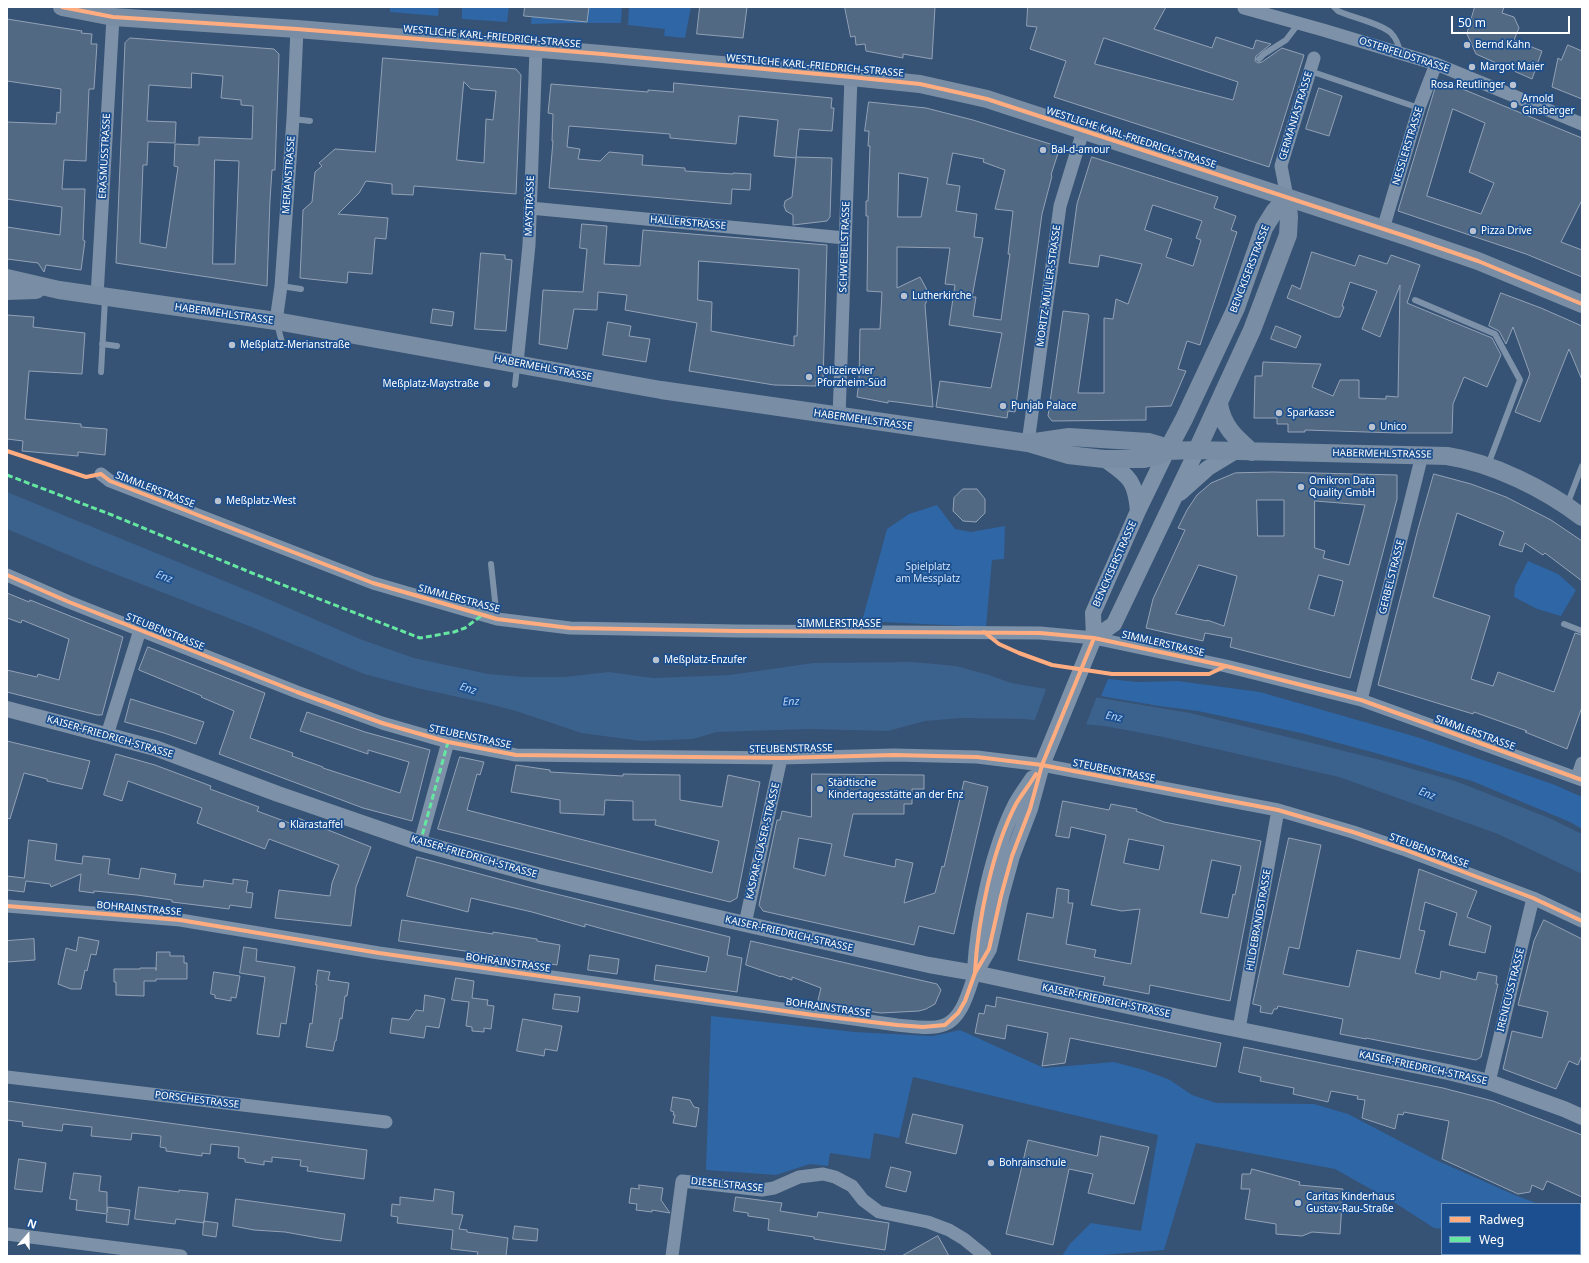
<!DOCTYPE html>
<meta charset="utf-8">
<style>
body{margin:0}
#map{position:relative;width:1589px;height:1263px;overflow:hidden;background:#365274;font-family:"Noto Sans",sans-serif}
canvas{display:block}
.frame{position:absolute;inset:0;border:8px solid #fff;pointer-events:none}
.legend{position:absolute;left:1441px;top:1203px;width:140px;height:52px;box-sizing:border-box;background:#1b4f8f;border:1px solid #7695bc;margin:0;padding:5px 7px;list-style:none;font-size:12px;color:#fff}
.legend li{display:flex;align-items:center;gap:8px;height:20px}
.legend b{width:20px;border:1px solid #7695bc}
.north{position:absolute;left:8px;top:1215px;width:40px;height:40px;-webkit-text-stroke:3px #1b4f8f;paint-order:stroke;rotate:20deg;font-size:11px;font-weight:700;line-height:16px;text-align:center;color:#fff}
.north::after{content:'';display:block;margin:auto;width:14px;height:18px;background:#fff;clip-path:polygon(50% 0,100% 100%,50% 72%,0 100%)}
.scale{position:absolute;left:1451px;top:16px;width:119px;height:18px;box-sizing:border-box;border:2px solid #fff;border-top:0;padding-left:5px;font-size:12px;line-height:14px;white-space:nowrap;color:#fff;-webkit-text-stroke:3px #1b4f8f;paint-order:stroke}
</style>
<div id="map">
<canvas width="1589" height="1263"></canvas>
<div class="frame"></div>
<ul class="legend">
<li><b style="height:5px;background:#ffac80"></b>Radweg</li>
<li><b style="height:5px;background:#66e7a1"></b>Weg</li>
</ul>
<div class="north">N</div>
<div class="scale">50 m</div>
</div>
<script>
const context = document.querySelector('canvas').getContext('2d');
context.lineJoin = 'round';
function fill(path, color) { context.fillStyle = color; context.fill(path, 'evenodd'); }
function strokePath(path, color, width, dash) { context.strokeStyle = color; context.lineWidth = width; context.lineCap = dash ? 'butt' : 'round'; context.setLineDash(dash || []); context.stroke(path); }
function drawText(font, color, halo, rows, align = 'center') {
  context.font = font + ' "Noto Sans",sans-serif'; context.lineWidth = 3.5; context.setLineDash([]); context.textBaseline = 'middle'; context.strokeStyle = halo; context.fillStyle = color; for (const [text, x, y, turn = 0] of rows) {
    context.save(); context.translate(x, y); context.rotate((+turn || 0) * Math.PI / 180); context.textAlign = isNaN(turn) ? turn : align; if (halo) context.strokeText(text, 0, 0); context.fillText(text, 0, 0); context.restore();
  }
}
fill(new Path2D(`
 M390 7H439L438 16 390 12Z
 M462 7H509L507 22 462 19Z
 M532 7H622L621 23H571L531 24Z
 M629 7H691L685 38 664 36 665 29 628 25Z
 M937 505 955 529 971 532 1005 526 1004 559 992 560 986 627 862 621 887 529 909 514Z
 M1528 561 1558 574 1576 590 1561 616 1537 609 1514 597 1515 586Z
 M1108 679 1138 682 1178 681 1260 692 1420 738 1555 785 1582 797V829L1570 822 1472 781 1379 754 1301 733 1198 711 1159 706 1101 696Z
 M711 1016 855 1032 933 1036 960 1030 1044 1068 1114 1062 1144 1070 1170 1080 1192 1095 1216 1103 1314 1104 1348 1114 1436 1160 1517 1196 1539 1204H1442V1229L1434 1228 1392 1201 1335 1169 1196 1143 1164 1250 1090 1256H1062L1069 1245 1091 1223 1141 1231 1158 1135 913 1077 899 1138 874 1133 870 1159 830 1153 828 1166 810 1164 776 1175 706 1170Z
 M1580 1218 1582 1219V1256H1510V1254H1580Z`), '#2f66a5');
fill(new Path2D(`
 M7 492 261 596 360 639 414 658 488 674 524 677H564L609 672 653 678 730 675 813 663 914 662 956 666 989 675 1011 683 1190 713 1381 760 1455 781 1481 791 1549 818 1582 834V874L1498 834 1339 777 1163 737 1104 726 1023 719 961 718 925 721 888 731 809 729 717 732 693 739 641 741 581 733 516 711 485 703 417 688 364 674 254 628 92 565 7 529Z`), '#3b618d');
fill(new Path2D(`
 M1047 687 1097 696 1085 727 1034 722Z`), '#365274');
const building = new Path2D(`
 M525 7H589L587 22 524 16Z
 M700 7H747L743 38 697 34Z
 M845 7H935L932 59 903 54V58L866 51 865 44 856 45 855 36 851 37Z
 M1028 7H1166L1154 29 1212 48 1216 37 1253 49 1256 40 1271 44 1256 56 1255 61 1258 63 1262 62 1282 48 1304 55 1269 167 1054 97 1066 61 1030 49 1037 27 1027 26ZM1104 38 1238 82 1233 100 1095 64Z
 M1475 7H1504L1502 13 1514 17 1519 28 1514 40 1542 51 1532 79 1476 54 1467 34Z
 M7 19 82 31 81 33 92 34 91 44H97L94 89H89L86 161 64 160 63 175 62 189H85L83 240 85 241 81 270 46 265 44 272 38 263 7 259V227L60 235 62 207 7 199V122L56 124 57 112 60 113 61 89 7 81Z
 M130 38 274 49 279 54 275 170H272L270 200 267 286 116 263 125 43ZM192 73 223 76 221 98 241 100V105L253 106 252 139 199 137V145L175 144 174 166 178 167 166 248 140 243 143 165H147L148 142 175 143 176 122 147 121 149 85 191 88ZM215 160 239 161 235 264H213Z
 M1568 45 1582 51V99L1552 87 1558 58 1561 60Z
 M383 58 516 69 521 75 516 194 414 186 413 195 392 194V184L366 181 359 193 338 214 388 218 386 239 375 238 372 274 348 272 347 283 300 278 303 210 312 202 315 172 322 166 319 163 335 149 375 152ZM464 82 471 89 496 91 493 120 486 119 484 163 457 160Z
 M1443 81 1582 138V200L1561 242 1582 250V277L1526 254 1398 211 1435 88 1439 89ZM1453 109 1485 123 1469 172 1494 183 1481 214 1427 196Z
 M674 83 832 98 831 108H834L832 131 799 129 796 157 832 158 830 217 827 221 793 225V215L786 211 784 206 785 201 792 197 796 158 774 156 778 120 739 116 736 144 670 138V134L569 126 567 147 580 149 578 159 600 161 609 152 643 155 642 165 685 168V171L733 174V173L751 174 750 190 732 189 731 204 549 188 553 141H552L553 114 548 113 551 84 648 92V90L673 92Z
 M1319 88 1342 96 1329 136 1306 129Z
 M869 102 926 108 973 120 1060 147 1051 175 1052 176 1042 214 1015 412 1008 411 1007 418 936 407 940 381 991 388 1002 333 949 325 955 285 945 284 950 248 897 247V288L920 277 927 290V300L925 305 933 407 897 402 888 401V403L857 397 859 381 860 329H880L882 292 867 291 868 216H866V201H868L870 146H868L869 131H865ZM953 153 984 159 983 162 1005 170 995 209 1013 211 1008 254H1010L1001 320 973 316 976 297H972L983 238 974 237 977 214 956 211 960 186 947 184ZM899 173 928 178 921 217H898Z
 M1092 157 1218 197 1214 208 1236 216 1231 230 1237 232 1200 345 1187 341 1178 369 1186 371 1171 406 1146 407V420L1052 421 1048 416 1063 311 1088 314 1089 316 1078 393H1104V318L1113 319 1116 299 1128 304 1142 264 1100 255 1098 267 1069 263 1077 204ZM1153 205 1202 221 1196 238 1201 240 1193 266 1166 257 1172 239 1145 230Z
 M582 224 607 226 604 264 640 266 643 230 827 245 823 381H816V386L774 385 689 371 697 323 625 310 627 295 598 292 597 310 574 309 567 349 539 344 543 290 583 292 587 249 580 248ZM699 261 799 269 797 336H794V346L711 331 712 302 698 300Z
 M1312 252 1355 266 1359 255 1387 264 1391 255 1420 265 1407 303 1492 338 1501 355 1487 387 1464 377 1453 404 1452 433H1397L1305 430V432H1288V424H1277V418H1254L1255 376H1262L1263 362 1321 364 1312 387 1333 396 1340 380H1359V398L1386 399V396L1398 397 1400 285 1380 337 1362 329 1377 291 1350 282 1342 306 1344 307 1340 317H1335L1287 298 1292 285 1300 289Z
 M481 253 505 255V259L512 260 506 331 475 329Z
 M1501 293 1541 308 1582 326V380L1569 349 1540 422 1515 412 1530 374 1513 327 1506 344 1499 331 1489 326Z
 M433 309 454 312 452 326 431 323Z
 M7 315 34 317 33 327 85 333 82 374 29 371 25 419 81 424V427L107 429 105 455 78 452V456L22 451 23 441 7 439Z
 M608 322 631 326 629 336 650 339 646 362 603 355Z
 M1276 326 1301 336 1296 348 1271 339Z
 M1273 472 1397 475V499L1350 678 1230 647 1232 638 1205 633 1203 641 1146 628 1153 599 1185 530 1178 528 1187 510 1197 495 1211 483 1235 473ZM1257 500H1284V536H1258ZM1315 501 1365 505 1349 565 1323 558 1325 551 1315 548ZM1199 565 1237 576 1224 626 1207 620V621L1176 614ZM1319 575 1343 581 1334 616 1309 609Z
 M1434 474 1471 484 1506 497 1551 520 1582 541V581L1545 553 1543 555 1525 543 1522 552 1499 545 1504 532 1457 513 1433 597 1490 616 1471 679 1493 686 1498 672 1554 692 1575 633 1582 635V707L1567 749 1525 732 1527 731 1474 712 1473 714 1378 685 1418 529Z
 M963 489H977L985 499V513L976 522 963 521 953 511 954 498Z
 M7 593 29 602 30 600 123 637 102 715H97L7 692V670L37 677 38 674 59 680 69 639 22 620 21 623 7 618Z
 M148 647 265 693 250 738 293 753 292 756 323 767V768L400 793 409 762 368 750V754L300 731 307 712 365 732 430 750 412 821 363 808 219 754 234 711 201 697 202 696 139 670Z
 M131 699 204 722 196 744 164 733 125 722Z
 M7 741 90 761 82 789 47 781V779L24 773 10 819 7 818Z
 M116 754 155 765 211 786 210 789 259 807 257 811 295 825 298 818 371 847 356 887 351 926 275 918 279 890 330 896 332 883 339 865 269 839 265 849 197 823 202 808 128 781 122 801 104 795Z
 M460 757 484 762 480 775 477 774 467 810 712 873 719 841 655 825 656 820H633V801L605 800 604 815 560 813V800L511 792 516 765 550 770V772L623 776V774L680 775V800L722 807 728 775 760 782 737 898 730 902 438 829Z
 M812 774 924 775V789H912V804H904V814H853L844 856 895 867 896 859 913 863 904 903 935 893 942 866 944 867 964 781 988 787 954 934 919 926 914 945 763 911 759 905 777 820H780L782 811 811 817ZM799 838 832 844 825 876 794 868Z
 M1063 801 1109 810 1111 804 1137 809 1136 811 1164 822 1261 841 1230 1001 1150 985 1149 994 1103 985 1105 977 1018 960 1027 913 1053 918 1057 888 1069 890 1068 903H1073L1066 944 1096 950 1094 957 1131 964 1140 909 1122 911 1091 905 1106 835 1071 827 1069 838 1056 836ZM1129 839 1164 846 1159 870 1124 863ZM1212 860 1241 866 1235 895 1233 894 1228 918 1201 913Z
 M1289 838 1321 845 1299 949 1289 947 1283 974 1349 987 1357 950 1400 959 1419 869 1477 891 1467 917 1491 926 1485 953 1449 945 1457 913 1425 902 1419 930 1425 931 1415 973 1440 979 1441 971 1476 980 1478 972 1497 976 1496 984H1498L1481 1057 1476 1060 1366 1038V1039L1340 1034 1343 1019 1278 1006 1277 1009H1274L1272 1014 1260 1012 1261 1006 1253 1004Z
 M29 840 57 844 55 860 82 864 83 856 110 859 108 874 139 879 141 868 176 874 174 884 203 887 204 880 233 884V879L248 881 246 892 253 893 251 908 230 905 229 909 172 902V900L137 895 94 891V893L79 891 81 874 51 887 50 884 26 881 24 892 7 890V876L24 878Z
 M417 857 532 888 730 937 727 955 742 958 737 992 654 980 656 965 706 972 709 957 603 929 585 924V927L532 912 471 898 468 912 407 896Z
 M402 920 493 934V932L537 939V941L560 945 557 965 399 941Z
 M1544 920 1582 939V1055L1578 1065 1569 1061 1556 1089 1503 1069 1512 1031 1542 1038 1548 1012 1518 1005 1534 941Z
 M79 937 99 941 96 955 91 954 87 971 85 970 81 989H71L58 984 66 948 76 951Z
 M34 939 35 960 7 962V941Z
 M751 941 937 984 941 990 935 1004 926 1009 919 1011 881 1013 817 1004 821 988 792 977V980L781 976V977L746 965Z
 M244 947 257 949 256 961 295 967 286 1024 281 1023 279 1037 257 1034 265 977 240 973Z
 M157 952H170V956H184V963H187V979H156V981H144V996L116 995V982H114V969H140V968H156V970Z
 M590 955 619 959 617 974 588 970Z
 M318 970 330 972 328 980 349 983 347 996H345L342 1019 340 1018 336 1041H335L333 1051 306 1047 310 1023 312 1024 317 985H316Z
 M214 972 240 976 236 998 231 997V1001L215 998V995L211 994Z
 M456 978 474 981 472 998 488 1000 487 1005 494 1006 491 1029 484 1028V1032L472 1031V1027L466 1026 469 1002 452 1000Z
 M555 994 580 997 578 1012 553 1009Z
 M425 995 445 999 439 1028 426 1026 424 1038 390 1033 392 1018 409 1020 416 1010 423 1011Z
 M997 997 1221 1043 1216 1067 1070 1038 1065 1063 1042 1066 1048 1033 1007 1025 1005 1039 975 1033 979 1013 984 1014 986 1005 995 1007Z
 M523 1019 562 1026 557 1051 545 1049 544 1056 517 1051Z
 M1244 1047 1443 1088 1493 1101 1582 1135V1197L1547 1181 1543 1190 1532 1185 1530 1192 1518 1194 1442 1159 1449 1121 1404 1112 1403 1115 1398 1114 1395 1129 1362 1118 1365 1100 1357 1099 1358 1096 1331 1091 1328 1102 1293 1094 1294 1088 1260 1081 1261 1077 1242 1073 1239 1072Z
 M673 1097 690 1100 694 1107 699 1108 696 1127 673 1123 675 1115H673L674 1112 671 1111Z
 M7 1101 367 1150 364 1179 307 1171 308 1167 300 1166 301 1160 272 1157V1162L264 1161V1165L245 1162V1159L238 1158 239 1147 211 1144 210 1154 202 1153V1156L166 1151V1148L160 1147 161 1136 132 1133 131 1140 91 1136 92 1127 63 1124 62 1131 22 1126 23 1122 7 1120Z
 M913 1114 963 1125 956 1154 906 1143Z
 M1101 1136 1149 1147 1134 1204 1088 1193 1093 1174 1069 1169 1053 1245 1006 1234 1028 1140 1097 1156Z
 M19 1159 46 1163 42 1192 15 1189Z
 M891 1167 911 1172 906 1192 886 1187Z
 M1252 1169 1300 1182 1299 1185 1343 1189 1340 1234 1312 1232 1302 1236 1276 1234V1224L1245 1219 1250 1189H1241L1242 1174H1250Z
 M74 1173 101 1176 99 1191 107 1192V1213L108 1207 130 1210 128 1225 106 1222 107 1214 76 1210 77 1200 70 1199Z
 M639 1185 663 1188 661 1200 670 1213 652 1210V1212L636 1210 637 1204 629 1203 631 1188 639 1189Z
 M139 1187 179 1192V1190L208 1193 204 1223 176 1219 175 1224 135 1219Z
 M435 1189 454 1192 452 1214 463 1215 459 1229 467 1230V1232L508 1238 506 1256H477L478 1252 451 1249 453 1230 397 1223 398 1217 391 1216 392 1204 400 1205V1197L433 1201Z
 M736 1197 782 1203 780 1211 817 1217 818 1212 889 1223 885 1250 814 1239V1237L768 1230 769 1219 748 1216V1213L734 1211Z
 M236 1199 345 1214 341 1241 324 1239 285 1232 254 1230 233 1226Z
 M204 1221 218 1223 216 1237 203 1235Z
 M515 1226 538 1229 537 1241 513 1239Z
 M938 1236 949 1256H902Z`);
fill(building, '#526984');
strokePath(building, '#92a2b6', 1);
strokePath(new Path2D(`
 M1334 7 1338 11C1351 17 1382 24 1391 33 1397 39 1399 46 1400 53
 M1259 59 1264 54 1286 40 1299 23
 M1310 71 1419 108
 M293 119 310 121
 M281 286 301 289
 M1415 300 1495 334 1520 380 1488 465
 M277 323 282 343
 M102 344 117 346
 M101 372 105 299
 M515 385 517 367
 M1567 505 1582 466
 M491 564 497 619
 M1564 624 1582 631`), '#7d92a8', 6);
strokePath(new Path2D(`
 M1244 8 1323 30 1436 64 1582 124
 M1287 197 1281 166 1283 159 1314 58
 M530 208 845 238
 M1383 229 1419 108 1436 64
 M97 296 113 17
 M276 321 281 286 293 119 297 29
 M517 363 529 245 536 49
 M839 417 851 77
 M1028 443 1060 206 1083 131
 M101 474 110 481 373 583 497 619 570 628 737 631 1040 633 1094 638 1226 666 1361 700 1582 780
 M7 575 69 602 297 692 382 723 448 742 516 755 781 758 894 755 977 757 1042 765 1278 810 1353 832 1403 849 1533 898 1582 921
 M1361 700 1422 455
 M107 735 140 630
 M1577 778 1582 763
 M420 843 448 742
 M7 906 180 920 379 953 897 1025C911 1026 930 1030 944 1025 963 1018 969 989 975 973
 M745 924 781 758
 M1239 1029 1278 810
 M7 1077 386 1122
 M1489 1082 1533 898
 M7 1234 181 1256
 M672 1256 682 1181 762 1190 774 1188 799 1177 823 1174 835 1177 852 1186 863 1200 879 1212 928 1222 949 1230 964 1239 985 1256`), '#7d92a8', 13);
strokePath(new Path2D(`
 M1104 459C1129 477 1135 479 1138 511
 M1180 493 1208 468 1236 451
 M1094 638 1114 624 1197 450
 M7 709 155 748 278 794 420 843 544 877 745 924 929 965 975 973 1211 1024 1448 1072 1489 1082 1564 1109 1582 1117
 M975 970C978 920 993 849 1016 804 1021 795 1027 787 1033 778
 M975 973 989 949 1001 896 1012 856 1030 809 1042 765 1094 638 1093 613 1138 511 1167 451`), '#7d92a8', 16);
strokePath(new Path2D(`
 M62 7 113 17 297 29 602 54 851 77 920 84 987 99 1408 237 1478 261 1582 304
 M7 278 59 290 276 321 661 390 1028 443 1068 455 1104 459H1144L1158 456 1167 451 1197 450 1447 456C1493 463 1545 489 1582 517
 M7 291 36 290
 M1219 404C1223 427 1235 437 1252 452
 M1035 442 1069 437 1149 442 1159 445 1167 451
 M1197 450 1252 330 1288 235 1289 217 1287 197
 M1167 451 1184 419 1236 308 1264 228 1274 212 1287 197`), '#798da4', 18);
strokePath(new Path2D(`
 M7 475 112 515 252 573 420 638 454 632 465 628 481 616
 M420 843 448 742 445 741`), '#66e7a1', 3, [6, 3]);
strokePath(new Path2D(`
 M62 7 113 17 297 29 602 54 851 77 920 84 987 99 1408 237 1478 261 1582 304
 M7 451 86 477 101 474 110 481 373 583 497 619 570 628 737 631 1040 633 1094 638 1226 666 1361 700 1582 780
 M7 575 69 602 297 692 382 723 448 742 516 755 781 758 894 755 977 757 1042 765 1278 810 1353 832 1403 849 1533 898 1582 921
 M984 632 999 644 1019 653 1052 665 1112 674H1209L1226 666
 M7 906 180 920 379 953 813 1015 897 1025 923 1027 945 1025 958 1013 965 1001 975 973 989 949 1001 896 1012 856 1030 809 1042 765 1094 638
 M975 972C978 920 992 850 1016 804 1022 794 1030 784 1036 774`), '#ffac80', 4);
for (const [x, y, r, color] of [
 [1467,45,4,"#b9c2ce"],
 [1472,67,4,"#b9c2ce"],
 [1513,85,4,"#b9c2ce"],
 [1514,105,4,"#b9c2ce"],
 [1043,150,4,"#b9c2ce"],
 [1473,231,4,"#b9c2ce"],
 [904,296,4,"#b9c2ce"],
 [232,345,4,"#b9c2ce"],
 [809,377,4,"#b9c2ce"],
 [487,384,4,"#b9c2ce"],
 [1003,406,4,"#b9c2ce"],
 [1279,413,4,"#b9c2ce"],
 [1372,427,4,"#b9c2ce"],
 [1301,487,4,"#b9c2ce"],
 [218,501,4,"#b9c2ce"],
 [656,660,4,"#b9c2ce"],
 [820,789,4,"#b9c2ce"],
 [282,825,4,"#b9c2ce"],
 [991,1163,4,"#b9c2ce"],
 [1298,1203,4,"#b9c2ce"]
]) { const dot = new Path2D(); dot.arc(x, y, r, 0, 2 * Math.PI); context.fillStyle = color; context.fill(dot); strokePath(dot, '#1b4f8f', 1.5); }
drawText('10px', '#fff', '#1b4f8f', [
 ["WESTLICHE KARL-FRIEDRICH-STRASSE",492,37,5],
 ["OSTERFELDSTRASSE",1404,55,18],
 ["WESTLICHE KARL-FRIEDRICH-STRASSE",815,66,5],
 ["GERMANIASTRASSE",1296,116,-73],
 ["WESTLICHE KARL-FRIEDRICH-STRASSE",1131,138,18],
 ["NESSLERSTRASSE",1408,146,-73],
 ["ERASMUSSTRASSE",105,156,-87],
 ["MERIANSTRASSE",289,175,-86],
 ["MAYSTRASSE",530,206,-88],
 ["HALLERSTRASSE",688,223,5],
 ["SCHWEBELSTRASSE",845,247,-88],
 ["BENCKISERSTRASSE",1250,269,-69],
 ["MORITZ-MÜLLER-STRASSE",1049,286,-82],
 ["HABERMEHLSTRASSE",224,314,8],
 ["HABERMEHLSTRASSE",543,368,11],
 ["HABERMEHLSTRASSE",863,420,8],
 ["HABERMEHLSTRASSE",1382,454,1],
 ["SIMMLERSTRASSE",155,490,21],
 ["BENCKISERSTRASSE",1115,564,-66],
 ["GERBELSTRASSE",1392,577,-76],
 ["SIMMLERSTRASSE",459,599,15],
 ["SIMMLERSTRASSE",839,624],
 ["STEUBENSTRASSE",165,632,22],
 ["SIMMLERSTRASSE",1163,644,13],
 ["SIMMLERSTRASSE",1475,733,20],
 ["KAISER-FRIEDRICH-STRASSE",110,737,16],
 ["STEUBENSTRASSE",470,737,12],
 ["STEUBENSTRASSE",791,749,-1],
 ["STEUBENSTRASSE",1114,771,11],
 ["KASPAR-GLASER-STRASSE",763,841,-77],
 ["STEUBENSTRASSE",1429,851,20],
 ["KAISER-FRIEDRICH-STRASSE",474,857,16],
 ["BOHRAINSTRASSE",139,909,5],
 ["HILDEBRANDSTRASSE",1259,920,-80],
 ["KAISER-FRIEDRICH-STRASSE",789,934,13],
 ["BOHRAINSTRASSE",508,963,8],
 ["IRENICUSSTRASSE",1511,990,-76],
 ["KAISER-FRIEDRICH-STRASSE",1106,1001,12],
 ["BOHRAINSTRASSE",828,1008,8],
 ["KAISER-FRIEDRICH-STRASSE",1423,1068,12],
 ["PORSCHESTRASSE",197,1100,7],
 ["DIESELSTRASSE",727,1185,6]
]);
drawText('10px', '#fff', '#1b4f8f', [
 ["Bernd Kahn",1475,45],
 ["Margot Maier",1480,67],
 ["Rosa Reutlinger",1505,85,"right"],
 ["Arnold",1522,99],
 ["Ginsberger",1522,111],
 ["Bal-d-amour",1051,150],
 ["Pizza Drive",1481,231],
 ["Lutherkirche",912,296],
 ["Meßplatz-Merianstraße",240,345],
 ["Polizeirevier",817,371],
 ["Pforzheim-Süd",817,383],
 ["Meßplatz-Maystraße",479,384,"right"],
 ["Punjab Palace",1011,406],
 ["Sparkasse",1287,413],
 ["Unico",1380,427],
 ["Omikron Data",1309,481],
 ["Quality GmbH",1309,493],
 ["Meßplatz-West",226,501],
 ["Meßplatz-Enzufer",664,660],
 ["Städtische",828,783],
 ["Kindertagesstätte an der Enz",828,795],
 ["Klarastaffel",290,825],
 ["Bohrainschule",999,1163],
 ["Caritas Kinderhaus",1306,1197],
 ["Gustav-Rau-Straße",1306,1209]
], 'left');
drawText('10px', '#cfe3fa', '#1b4f8f', [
 ["Spielplatz",928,567],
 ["am Messplatz",928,579]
]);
drawText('italic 11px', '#b5d3f5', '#1b4f8f', [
 ["Enz",164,577,21],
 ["Enz",468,689,18],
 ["Enz",791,702,-2],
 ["Enz",1114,717,11],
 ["Enz",1427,794,20]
]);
</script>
